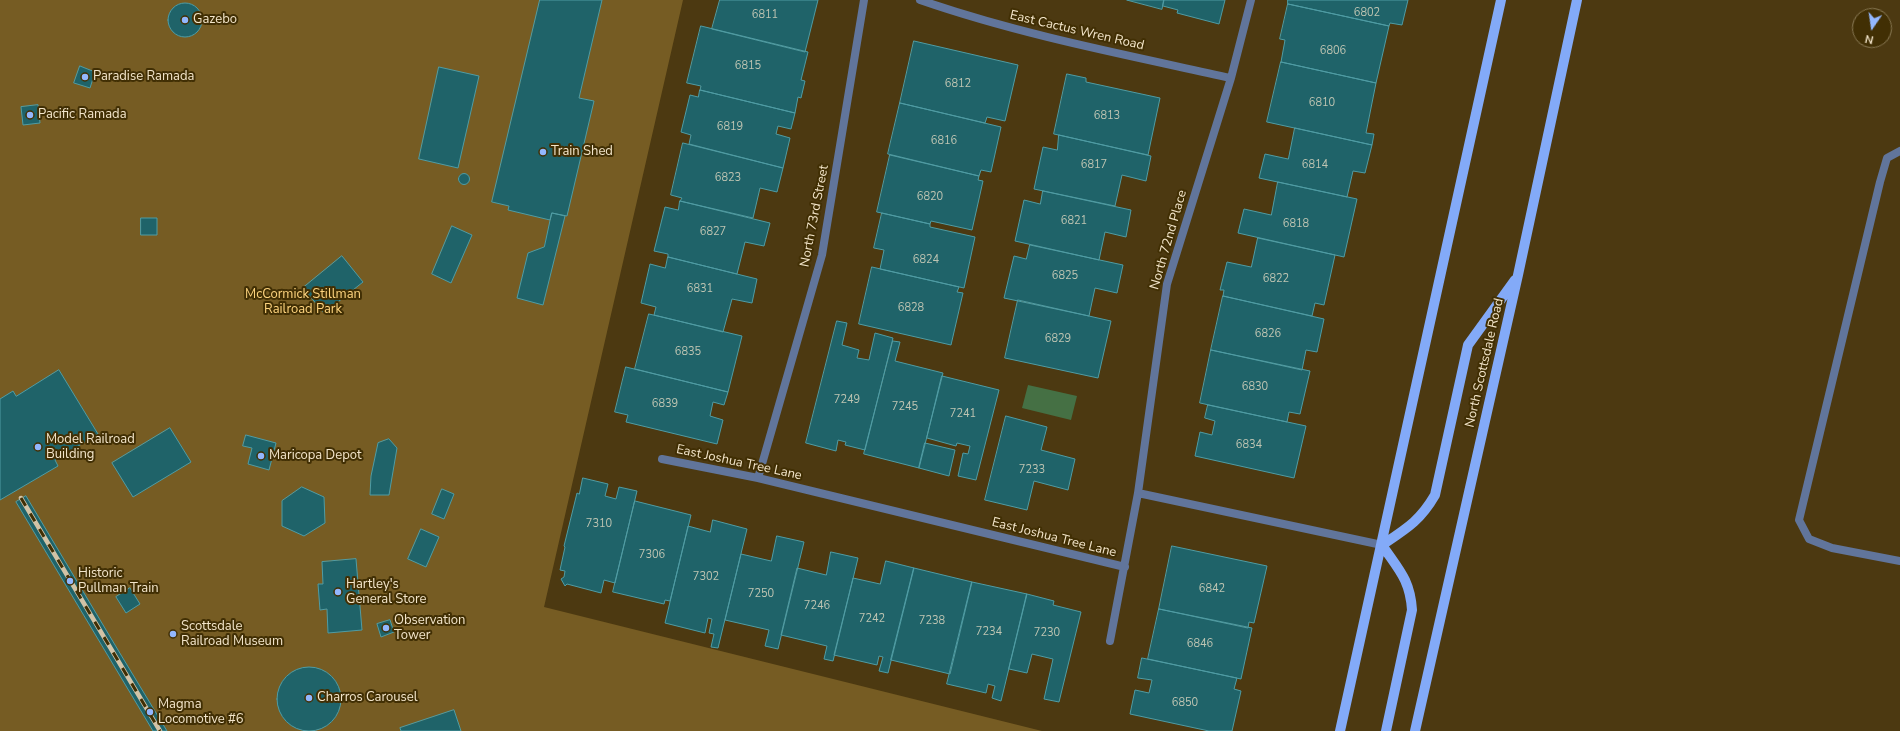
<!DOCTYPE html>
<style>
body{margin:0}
#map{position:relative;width:1900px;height:731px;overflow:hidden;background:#4c3911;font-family:"Nunito Sans",sans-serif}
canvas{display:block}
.north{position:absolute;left:1852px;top:8px;width:40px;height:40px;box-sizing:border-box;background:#412f04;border:1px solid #887853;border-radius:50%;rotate:193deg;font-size:11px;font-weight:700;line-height:16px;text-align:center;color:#f3e5ca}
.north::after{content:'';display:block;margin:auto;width:14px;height:18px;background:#93b7fd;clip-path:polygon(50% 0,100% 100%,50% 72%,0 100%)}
</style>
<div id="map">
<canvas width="1900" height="731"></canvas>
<div class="north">N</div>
</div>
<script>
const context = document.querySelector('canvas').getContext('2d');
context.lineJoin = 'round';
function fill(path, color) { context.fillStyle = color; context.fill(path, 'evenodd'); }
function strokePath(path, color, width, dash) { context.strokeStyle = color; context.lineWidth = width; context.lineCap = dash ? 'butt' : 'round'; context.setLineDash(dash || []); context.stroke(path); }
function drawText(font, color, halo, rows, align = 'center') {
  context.font = font + ' "Nunito Sans",sans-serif'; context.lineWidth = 4; context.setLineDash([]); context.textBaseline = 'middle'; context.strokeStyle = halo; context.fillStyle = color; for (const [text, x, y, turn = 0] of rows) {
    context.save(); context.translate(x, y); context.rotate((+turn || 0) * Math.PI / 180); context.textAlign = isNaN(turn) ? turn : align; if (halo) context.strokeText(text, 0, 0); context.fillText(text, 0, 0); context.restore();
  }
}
fill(new Path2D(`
 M0 0H683L544 607 1042 731H0Z`), '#765c23');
fill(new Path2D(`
 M1028 385 1077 396 1071 420 1022 408Z`), '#457044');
const building = new Path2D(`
 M540 0H602L579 98 594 101 567 216 552 213 550 220 508 210 509 206 492 202Z
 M720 0H818L805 52 712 29Z
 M1127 0H1164L1162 9Z
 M1164 0H1225L1219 24 1177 13 1178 10 1163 6Z
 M1288 0H1408L1402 25 1390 23 1389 26 1288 4Z
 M168 20a17 17 0 1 1 34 0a17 17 0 1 1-34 0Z
 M1288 4 1389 26 1376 83 1281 62 1285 40 1280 39Z
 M701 26 808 52 801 80 805 81 801 98 798 97 795 113 700 90 701 86 687 83Z
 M914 41 1018 65 1005 121 987 117 985 123 900 103Z
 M1281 62 1376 83 1366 133 1374 134 1372 145 1267 122Z
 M80 66 95 72 90 88 74 83Z
 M439 67 479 76 458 168 419 159Z
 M1067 74 1086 78V82L1160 98 1148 155 1054 134Z
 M700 90 795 113 791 129 778 126 776 134 790 138 783 168 689 144 691 135 681 132 690 95 698 97Z
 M900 103 1001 127 991 172 981 170 979 176 888 154Z
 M38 105 40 123 23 125 21 107Z
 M1295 128 1372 145 1365 173 1353 171 1347 197 1259 178 1265 154 1288 159Z
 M1059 135 1151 156 1146 181 1122 175 1115 206 1034 189 1043 147 1057 150Z
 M683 143 783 168 777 192 760 188 753 218 680 201 682 198 671 195Z
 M890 155 979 176 978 180 983 181 972 230 931 221 930 224 877 212Z
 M458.5 179a5.5 5.5 0 1 1 11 0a5.5 5.5 0 1 1-11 0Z
 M1278 182 1357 199 1344 257 1238 233 1244 209 1271 215Z
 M1043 191 1131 210 1126 237 1105 232 1099 260 1015 241 1024 200 1040 204Z
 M680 201 770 223 764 246 745 242 737 274 668 257V254L654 251 665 207 678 210Z
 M552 213 565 216 543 305 517 298 528 253 544 247Z
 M882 213 930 224V227L975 237 964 288 880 269 884 250 874 248Z
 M141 218H157V235H141Z
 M452 226 472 235 451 283 432 274Z
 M1258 238 1335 255 1324 305 1315 303 1312 316 1223 296 1224 290H1220L1227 262 1251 267Z
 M1030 245 1123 265 1117 293 1095 288 1089 316 1004 298 1014 256 1026 259Z
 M342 256 363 282 324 313 303 288Z
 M668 257 757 279 752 303 732 299 723 332 654 315 656 307 641 303 650 264 665 268Z
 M872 267 959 287 957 292 963 293 951 345 859 324Z
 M1223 296 1324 319 1317 352 1306 350 1302 370 1211 350Z
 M1018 300 1111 321 1098 378 1005 358Z
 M649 314 742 336 728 392 635 369Z
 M837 321 847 323 842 345 859 350 857 358 869 360 875 333 893 338 865 450 845 445 846 442 838 440 836 451 806 443Z
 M893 341 900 342 895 361 943 373 919 468 864 454Z
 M1211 350 1310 371 1300 414 1289 412 1287 422 1200 403Z
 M626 367 728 392 724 405 713 402 710 416 723 420 717 444 626 422 628 415 615 412Z
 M59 370 98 434 55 460 58 466 0 500V399L13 391 16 396Z
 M942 376 999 390 976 480 958 476 963 453 968 454 970 446 957 443 956 446 927 438Z
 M1208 405 1306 426 1294 478 1195 456 1200 432 1212 435 1215 421 1205 418Z
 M1006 416 1047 427 1041 450 1075 459 1068 490 1034 481 1027 510 985 500Z
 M170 428 191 462 133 497 112 463Z
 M246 435 276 443 269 470 248 464 252 448 243 446Z
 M389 439 397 448 389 495H370L371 476 378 443Z
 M925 443 955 450 949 476 919 468Z
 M583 478 608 484 605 496 616 499 619 487 637 491 615 583 604 580 601 593 567 584 565 586 561 579 564 577 565 571 560 570 565 547 564 546 577 493 579 494Z
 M302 487 324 497 325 523 304 536 282 526V501Z
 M442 489 454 494 444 519 432 514Z
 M26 496 121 655 167 731H153L16 502Z
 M635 501 691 515 670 601 665 600 664 604 613 592Z
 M713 520 747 529 718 648 711 647 714 634 709 633 712 619 708 618 705 633 665 623 688 526 710 532Z
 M421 529 439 537 426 567 408 559Z
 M777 536 804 542 778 649 765 646 769 630 725 620 741 554 771 561Z
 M1172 546 1267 566 1254 623 1249 622 1248 628 1159 609Z
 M831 552 858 558 833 661 824 659 827 646 781 635 797 568 826 575Z
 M356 559 362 630 328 633 327 609 320 610 318 584H323L322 562Z
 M886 561 914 568 888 673 879 671 883 657 879 656 877 665 834 655 853 578 880 584Z
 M914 568 972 582 950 674 891 660Z
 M972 582 1027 594 1001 701 992 698 995 686 988 684 986 693 947 684Z
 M130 588 140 604 126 613 116 597Z
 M1027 594 1054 601 1053 605 1081 612 1059 702 1044 699 1053 659 1032 654 1027 673 1009 669Z
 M1159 609 1252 628 1241 679 1148 659Z
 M390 620 394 632 381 637 377 624Z
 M1142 658 1237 678 1234 689 1241 691 1232 731H1209L1130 714 1135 690 1149 693 1152 680 1138 678Z
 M277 699a32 32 0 1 1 64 0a32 32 0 1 1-64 0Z
 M454 710 461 731H401L400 728Z`);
fill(building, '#1f6369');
strokePath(building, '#4f9ca4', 1);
strokePath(new Path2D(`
 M1900 151 1887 158 1880 182 1799 520 1809 539 1832 548 1900 561`), '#61759b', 8);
strokePath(new Path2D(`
 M920 0C1021 35 1127 55 1231 78
 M662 459 758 478 1125 567
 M758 478 822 255 864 0
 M1138 493 1382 545
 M1110 641 1138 493 1167 284 1231 78 1251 0`), '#61759b', 8);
strokePath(new Path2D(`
 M1382 545C1406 529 1420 521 1435 495L1468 345 1515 280
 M1382 545C1398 569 1410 579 1412 610L1386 731
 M1340 731 1501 0
 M1415 731 1518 275 1577 0`), '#83aaf8', 10);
const rail = new Path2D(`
 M21 498 160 731`);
strokePath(rail, '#d2c3a6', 4.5);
strokePath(rail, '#412f04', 3, [9]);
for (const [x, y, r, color] of [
 [185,20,4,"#93b7fd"],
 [85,77,4,"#93b7fd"],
 [30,115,4,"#93b7fd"],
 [543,152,4,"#93b7fd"],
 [38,447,4,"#93b7fd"],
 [261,456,4,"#93b7fd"],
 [70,581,4,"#93b7fd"],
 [338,592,4,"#93b7fd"],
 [386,628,4,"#93b7fd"],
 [173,634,4,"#93b7fd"],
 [309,698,4,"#93b7fd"],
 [150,712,4,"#93b7fd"]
]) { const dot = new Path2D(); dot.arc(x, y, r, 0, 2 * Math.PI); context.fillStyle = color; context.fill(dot); strokePath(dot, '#412f04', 1.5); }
drawText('11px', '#bec4b2', null, [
 ["6802",1367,13],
 ["6811",765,15],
 ["6806",1333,51],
 ["6815",748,66],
 ["6812",958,84],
 ["6810",1322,103],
 ["6813",1107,116],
 ["6819",730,127],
 ["6816",944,141],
 ["6817",1094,165],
 ["6814",1315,165],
 ["6823",728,178],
 ["6820",930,197],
 ["6821",1074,221],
 ["6818",1296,224],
 ["6827",713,232],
 ["6824",926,260],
 ["6825",1065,276],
 ["6822",1276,279],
 ["6831",700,289],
 ["6828",911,308],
 ["6826",1268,334],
 ["6829",1058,339],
 ["6835",688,352],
 ["6830",1255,387],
 ["7249",847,400],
 ["6839",665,404],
 ["7245",905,407],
 ["7241",963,414],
 ["6834",1249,445],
 ["7233",1032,470],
 ["7310",599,524],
 ["7306",652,555],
 ["7302",706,577],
 ["6842",1212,589],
 ["7250",761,594],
 ["7246",817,606],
 ["7242",872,619],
 ["7238",932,621],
 ["7234",989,632],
 ["7230",1047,633],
 ["6846",1200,644],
 ["6850",1185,703]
]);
drawText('13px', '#f3e5ca', '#412f04', [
 ["Gazebo",193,20],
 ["Paradise Ramada",93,77],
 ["Pacific Ramada",38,115],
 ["Train Shed",551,152],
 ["Model Railroad",46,440],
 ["Building",46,455],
 ["Maricopa Depot",269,456],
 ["Historic",78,574],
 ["Pullman Train",78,589],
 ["Hartley's",346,585],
 ["General Store",346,600],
 ["Observation",394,621],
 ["Tower",394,636],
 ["Scottsdale",181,627],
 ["Railroad Museum",181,642],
 ["Charros Carousel",317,698],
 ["Magma",158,705],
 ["Locomotive #6",158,720]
], 'left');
drawText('13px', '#f3e5ca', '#412f04', [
 ["East Cactus Wren Road",1077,31,13],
 ["North 73rd Street",815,216,-79],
 ["North 72nd Place",1169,240,-74],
 ["North Scottsdale Road",1485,363,-77],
 ["East Joshua Tree Lane",739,463,12],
 ["East Joshua Tree Lane",1054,538,14]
]);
drawText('13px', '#fed47f', '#412f04', [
 ["McCormick Stillman",303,295],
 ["Railroad Park",303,310]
]);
</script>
